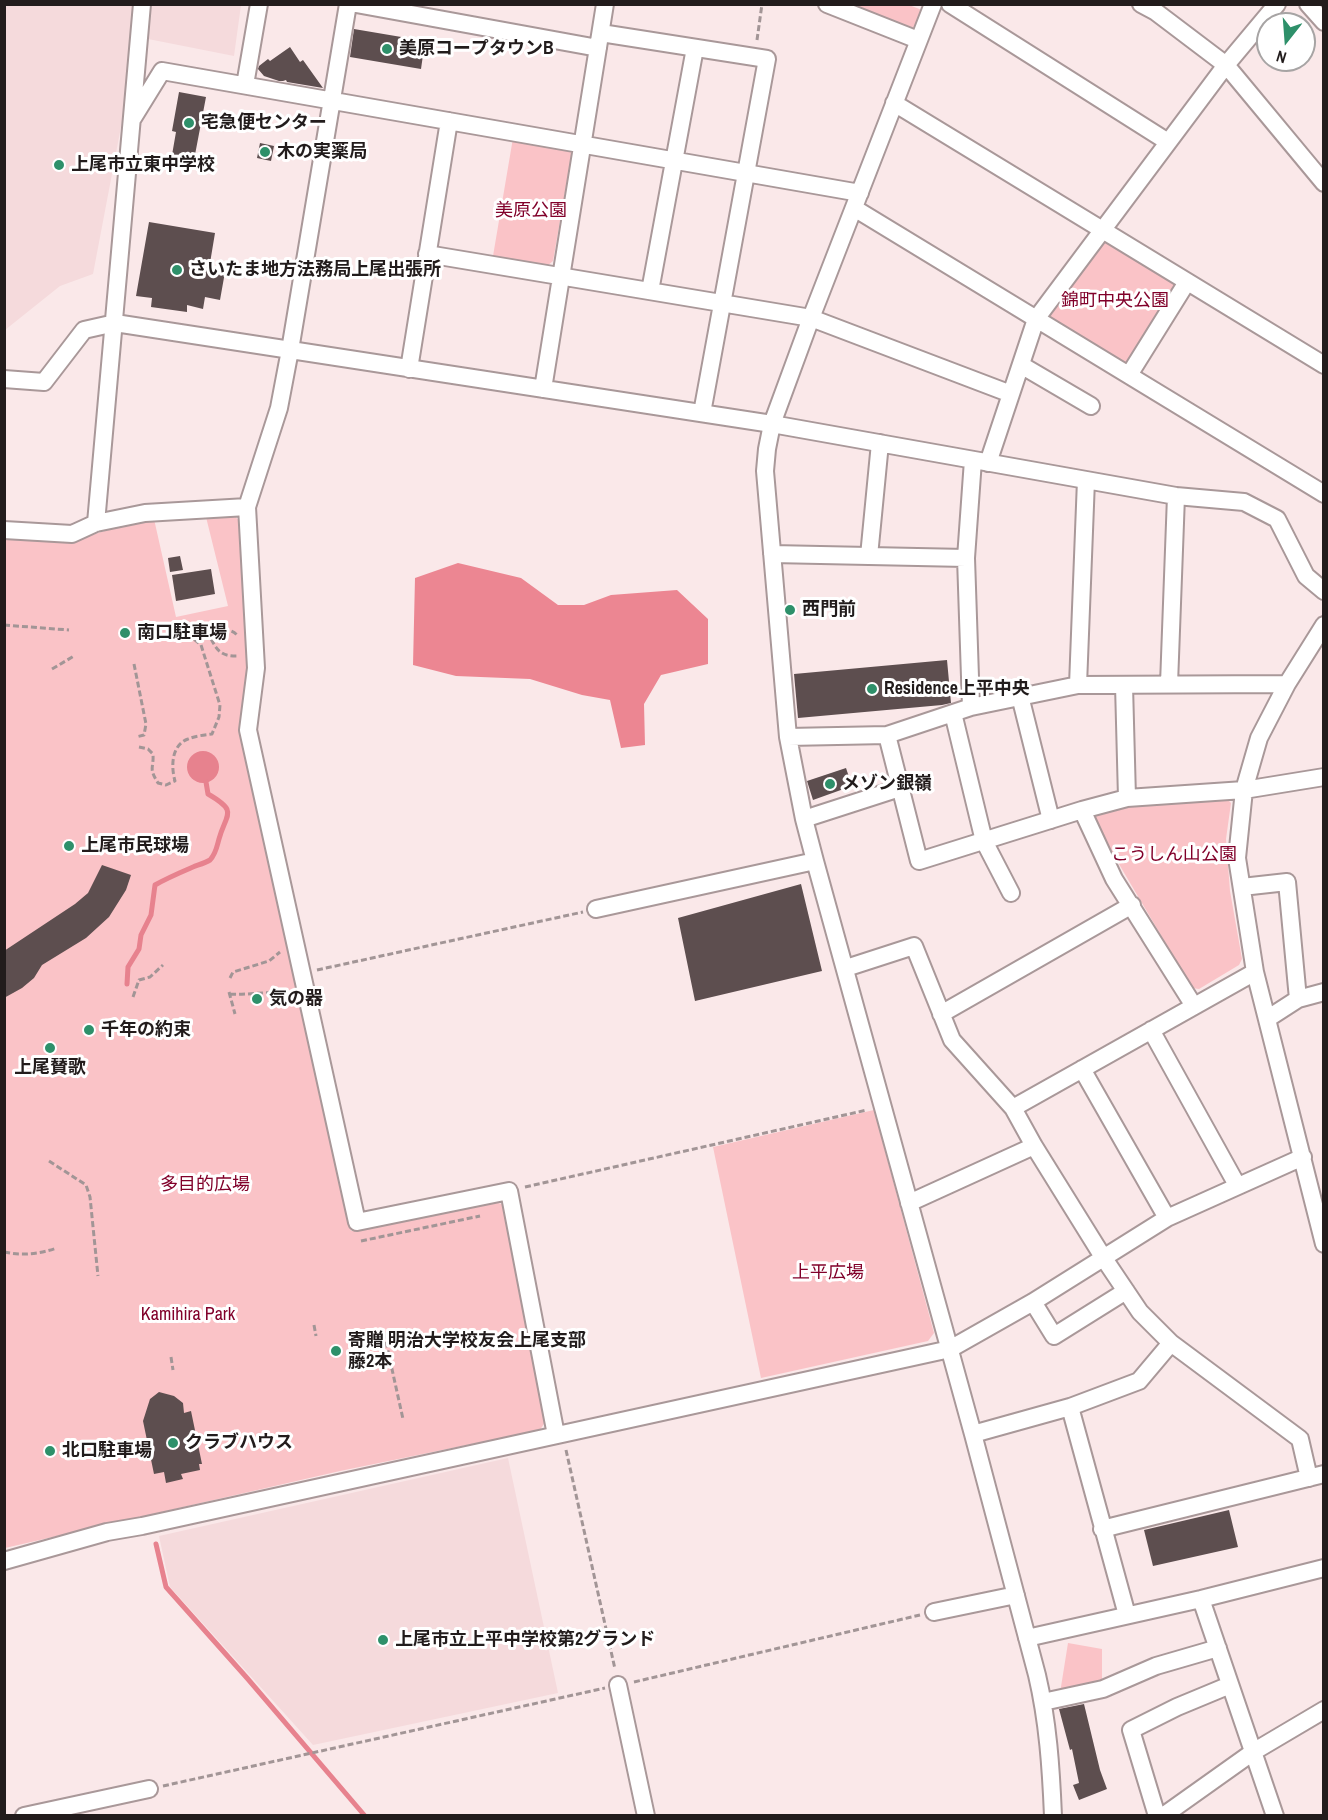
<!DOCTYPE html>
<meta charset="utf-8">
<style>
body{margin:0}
#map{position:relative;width:1328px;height:1820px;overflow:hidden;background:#fae8e9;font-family:"Archivo Narrow",sans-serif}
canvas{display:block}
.frame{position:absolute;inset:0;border:6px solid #221c1c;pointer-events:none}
.north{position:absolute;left:1256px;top:12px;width:60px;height:60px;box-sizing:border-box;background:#fff;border:2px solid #a7a4a4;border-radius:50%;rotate:197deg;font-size:16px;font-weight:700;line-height:24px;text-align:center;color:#221c1c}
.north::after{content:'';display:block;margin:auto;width:21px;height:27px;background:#2e906a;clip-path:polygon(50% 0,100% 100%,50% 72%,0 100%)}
</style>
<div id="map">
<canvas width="1328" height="1820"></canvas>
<div class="frame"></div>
<div class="north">N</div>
</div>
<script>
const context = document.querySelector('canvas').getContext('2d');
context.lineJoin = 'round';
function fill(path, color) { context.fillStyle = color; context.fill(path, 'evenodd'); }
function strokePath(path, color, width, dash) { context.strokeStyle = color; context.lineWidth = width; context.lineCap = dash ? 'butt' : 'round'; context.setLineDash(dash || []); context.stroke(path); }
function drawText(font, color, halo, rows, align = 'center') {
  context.font = font + ' "Archivo Narrow","Noto Sans JP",sans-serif'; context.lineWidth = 6; context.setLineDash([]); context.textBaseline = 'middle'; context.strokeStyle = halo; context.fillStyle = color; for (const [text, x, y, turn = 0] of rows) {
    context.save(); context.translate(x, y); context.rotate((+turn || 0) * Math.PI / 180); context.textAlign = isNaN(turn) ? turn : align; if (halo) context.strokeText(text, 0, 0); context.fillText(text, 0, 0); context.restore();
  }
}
fill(new Path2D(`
 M5 5H241L234 56 138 37 93 274 60 286 5 330Z
 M508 1458 558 1693 313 1745 170 1587 159 1536Z`), '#f5dadc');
fill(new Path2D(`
 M846 5H909L922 10 915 26 910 29Z
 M513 138 566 147 572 152 553 261 547 266 493 256Z
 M1101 240H1108L1180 283 1132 362 1124 364 1049 318 1047 311Z
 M233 515 240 521 244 573 247 696 297 983 351 1231H359L493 1201 504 1205 547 1419 540 1430 340 1471 5 1548V537L72 542 107 530 154 519 176 617 228 606 206 517Z
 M1225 797 1231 803 1226 839 1230 891 1242 959 1239 965 1199 989 1192 988 1093 820 1096 811 1130 802Z
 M874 1110 934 1333 928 1341 761 1378 713 1147Z
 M1068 1643 1102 1649V1683L1060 1693Z`), '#fac3c7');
fill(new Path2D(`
 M458 563 521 578 558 605H584L611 595 677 590 708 619V664L661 675 644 704 645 745 621 748 610 700 582 695 530 679 456 676 413 665 415 578Z`), '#ec8692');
fill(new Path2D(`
 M187 767a16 16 0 1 1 32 0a16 16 0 1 1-32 0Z`), '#e7828e');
strokePath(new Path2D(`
 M127 984 128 967 139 949 141 935 151 915 155 885C167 878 179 873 193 867 198 865 205 863 210 860 216 854 217 846 219 839 226 813 239 812 208 794L206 782
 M156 1544 166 1587 247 1678 365 1816`), '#e7828e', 5);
fill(new Path2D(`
 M354 29 425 41 421 69 350 57Z
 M290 47 300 62 303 60 323 88 287 82 286 80 283 81H279L264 76 258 69 259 66 268 59 270 61Z
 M179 92 206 97 194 160 172 155 176 132 172 131Z
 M260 143 274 146 271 161 257 158Z
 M149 222 215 233 209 269 225 272 220 300 205 297 203 309 187 305V312L151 307 152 298 136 296Z
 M180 556 183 570 170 572 168 558Z
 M211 569 215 594 176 601 172 575Z
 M947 660 951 703 942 705 798 718 794 674Z
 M846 768 852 786 813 800 807 781Z
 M102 865 131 875 126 890 109 917 86 938 42 965 34 978 22 988 4 998V951L75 904 88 893Z
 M801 884 822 971 695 1001 678 918Z
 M159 1392 174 1396 183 1403 184 1413 191 1411 202 1464H199L200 1470 181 1474 183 1479 166 1483 164 1472 154 1474 143 1421 150 1399Z
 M1229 1510 1238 1547 1153 1566 1144 1530Z
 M1084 1704 1100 1770 1107 1789 1079 1800 1073 1785 1079 1783 1072 1749 1070 1750 1059 1709Z`), '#5d4e4f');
const minor = new Path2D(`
 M348 4 290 350 279 408 247 507 256 668 248 730 357 1222 509 1191 556 1435
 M356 4 598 48
 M827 4 918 40
 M933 4 811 318 772 424 767 449 765 471 788 737 804 819 815 861 973 1434 1037 1675C1048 1722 1051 1768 1053 1816
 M950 4 1168 142
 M1141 4 1156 12 1226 65 1324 183
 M1308 4 1324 22
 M601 33 767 59 702 413
 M245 85 259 4
 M894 103 1324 365
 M133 118 162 71 860 193
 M854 208 1324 494
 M427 254 811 318 1011 394
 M650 291 695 48
 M1021 365 1091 406
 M409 369 449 121
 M1129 375 1187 282
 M4 379 44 382 84 330 115 323 772 424 1176 496 1244 502 1277 519 1306 576 1324 591
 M543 389 605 4
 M988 463 1036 319 1226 65 1277 4
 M96 523 142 4
 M4 530 72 534 96 523 145 513 247 507
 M772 554 966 558
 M869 556 880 443
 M1324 625 1287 684 1259 738 1244 790 1237 858 1255 972 1324 1244
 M1169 684 1176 496
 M1078 685 1086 480
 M1124 685 1127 798
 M1020 696 1051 820
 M971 707 966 558 973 460
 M953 713 984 841 1011 893
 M887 735 919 861 1082 810 1127 798 1244 790 1324 777
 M788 737 887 735 971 707 1078 685 1287 684
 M1082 810 1114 879 1194 1006
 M804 819 900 788
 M1242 887 1287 882 1298 999
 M596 909 815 861
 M846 968 914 946 952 1040 1013 1108 1034 1146 1103 1257 1140 1312 1171 1343 1300 1439 1309 1478
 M941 1014 1132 905
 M1267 1019 1298 999 1324 992
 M1151 1030 1237 1185
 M1082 1069 1167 1218
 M1013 1108 1255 972
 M909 1203 1034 1146
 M1033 1302 1054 1336 1126 1291
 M1070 1407 1127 1615
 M973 1434 1070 1407 1139 1381 1171 1343
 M1102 1529 1324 1474
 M4 1561 107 1532 142 1526 950 1349 1033 1302 1167 1218 1303 1157
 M1201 1599 1275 1816
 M934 1612 1016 1595
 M1027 1638 1201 1599 1324 1568
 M618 1685 646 1816
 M1043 1702 1103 1689 1156 1666 1218 1648
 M24 1816 149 1789
 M1157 1816 1131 1730 1177 1707 1230 1685
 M1163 1816 1253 1752 1324 1710`);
strokePath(minor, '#a99899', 20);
strokePath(new Path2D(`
 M757 40 762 4
 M4 625 69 630
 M207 631C216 648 218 657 239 656
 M170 640C187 636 224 621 237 635
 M134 664 146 724 144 735 136 737
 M52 669 74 656
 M139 747 148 749 153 754C154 769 148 767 158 783L166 785 175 781C171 767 171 745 188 739 195 736 204 735 212 734L219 717 220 705 201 645 189 635
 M317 970 583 912
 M230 978 233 972 269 961 280 952
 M229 992 235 1014
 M230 994C251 996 271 988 290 998
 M133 997 139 980 150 977 163 965
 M49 1161 86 1185 90 1197 98 1276
 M525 1187 867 1110
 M361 1241 480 1216
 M4 1252C23 1256 39 1254 57 1248
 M314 1325 316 1336
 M375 1335 384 1333 403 1419
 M171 1357 173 1370
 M566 1450 615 1669
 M634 1682 920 1615
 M163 1786 605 1688`), '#a29596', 3, [6, 3]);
strokePath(minor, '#fff', 16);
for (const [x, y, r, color] of [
 [387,49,6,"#2e906a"],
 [189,123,6,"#2e906a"],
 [265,152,6,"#2e906a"],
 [59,165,6,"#2e906a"],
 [177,270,6,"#2e906a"],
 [790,610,6,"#2e906a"],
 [125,633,6,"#2e906a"],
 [872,689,6,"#2e906a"],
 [830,784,6,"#2e906a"],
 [69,846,6,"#2e906a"],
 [257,999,6,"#2e906a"],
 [89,1030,6,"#2e906a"],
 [50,1048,6,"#2e906a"],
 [336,1351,6,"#2e906a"],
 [173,1443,6,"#2e906a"],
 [50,1451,6,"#2e906a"],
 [383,1640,6,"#2e906a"]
]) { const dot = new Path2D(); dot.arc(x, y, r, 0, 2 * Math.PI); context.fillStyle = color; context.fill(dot); strokePath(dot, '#fff', 2); }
drawText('bold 18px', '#221c1c', '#fff', [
 ["美原コープタウンB",399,49],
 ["宅急便センター",201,123],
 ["木の実薬局",277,152],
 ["上尾市立東中学校",71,165],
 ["さいたま地方法務局上尾出張所",189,270],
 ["西門前",802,610],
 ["南口駐車場",137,633],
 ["Residence上平中央",884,689],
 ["メゾン銀嶺",842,784],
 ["上尾市民球場",81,846],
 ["気の器",269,999],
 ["千年の約束",101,1030],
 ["上尾賛歌",50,1068,"center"],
 ["寄贈 明治大学校友会上尾支部",348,1341],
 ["藤2本",348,1362],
 ["クラブハウス",185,1443],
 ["北口駐車場",62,1451],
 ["上尾市立上平中学校第2グランド",395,1640]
], 'left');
drawText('18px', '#81002a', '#fff', [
 ["美原公園",531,211],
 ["錦町中央公園",1115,301],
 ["こうしん山公園",1174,855],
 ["多目的広場",205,1185],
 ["上平広場",828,1273],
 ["Kamihira Park",188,1315]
]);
</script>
